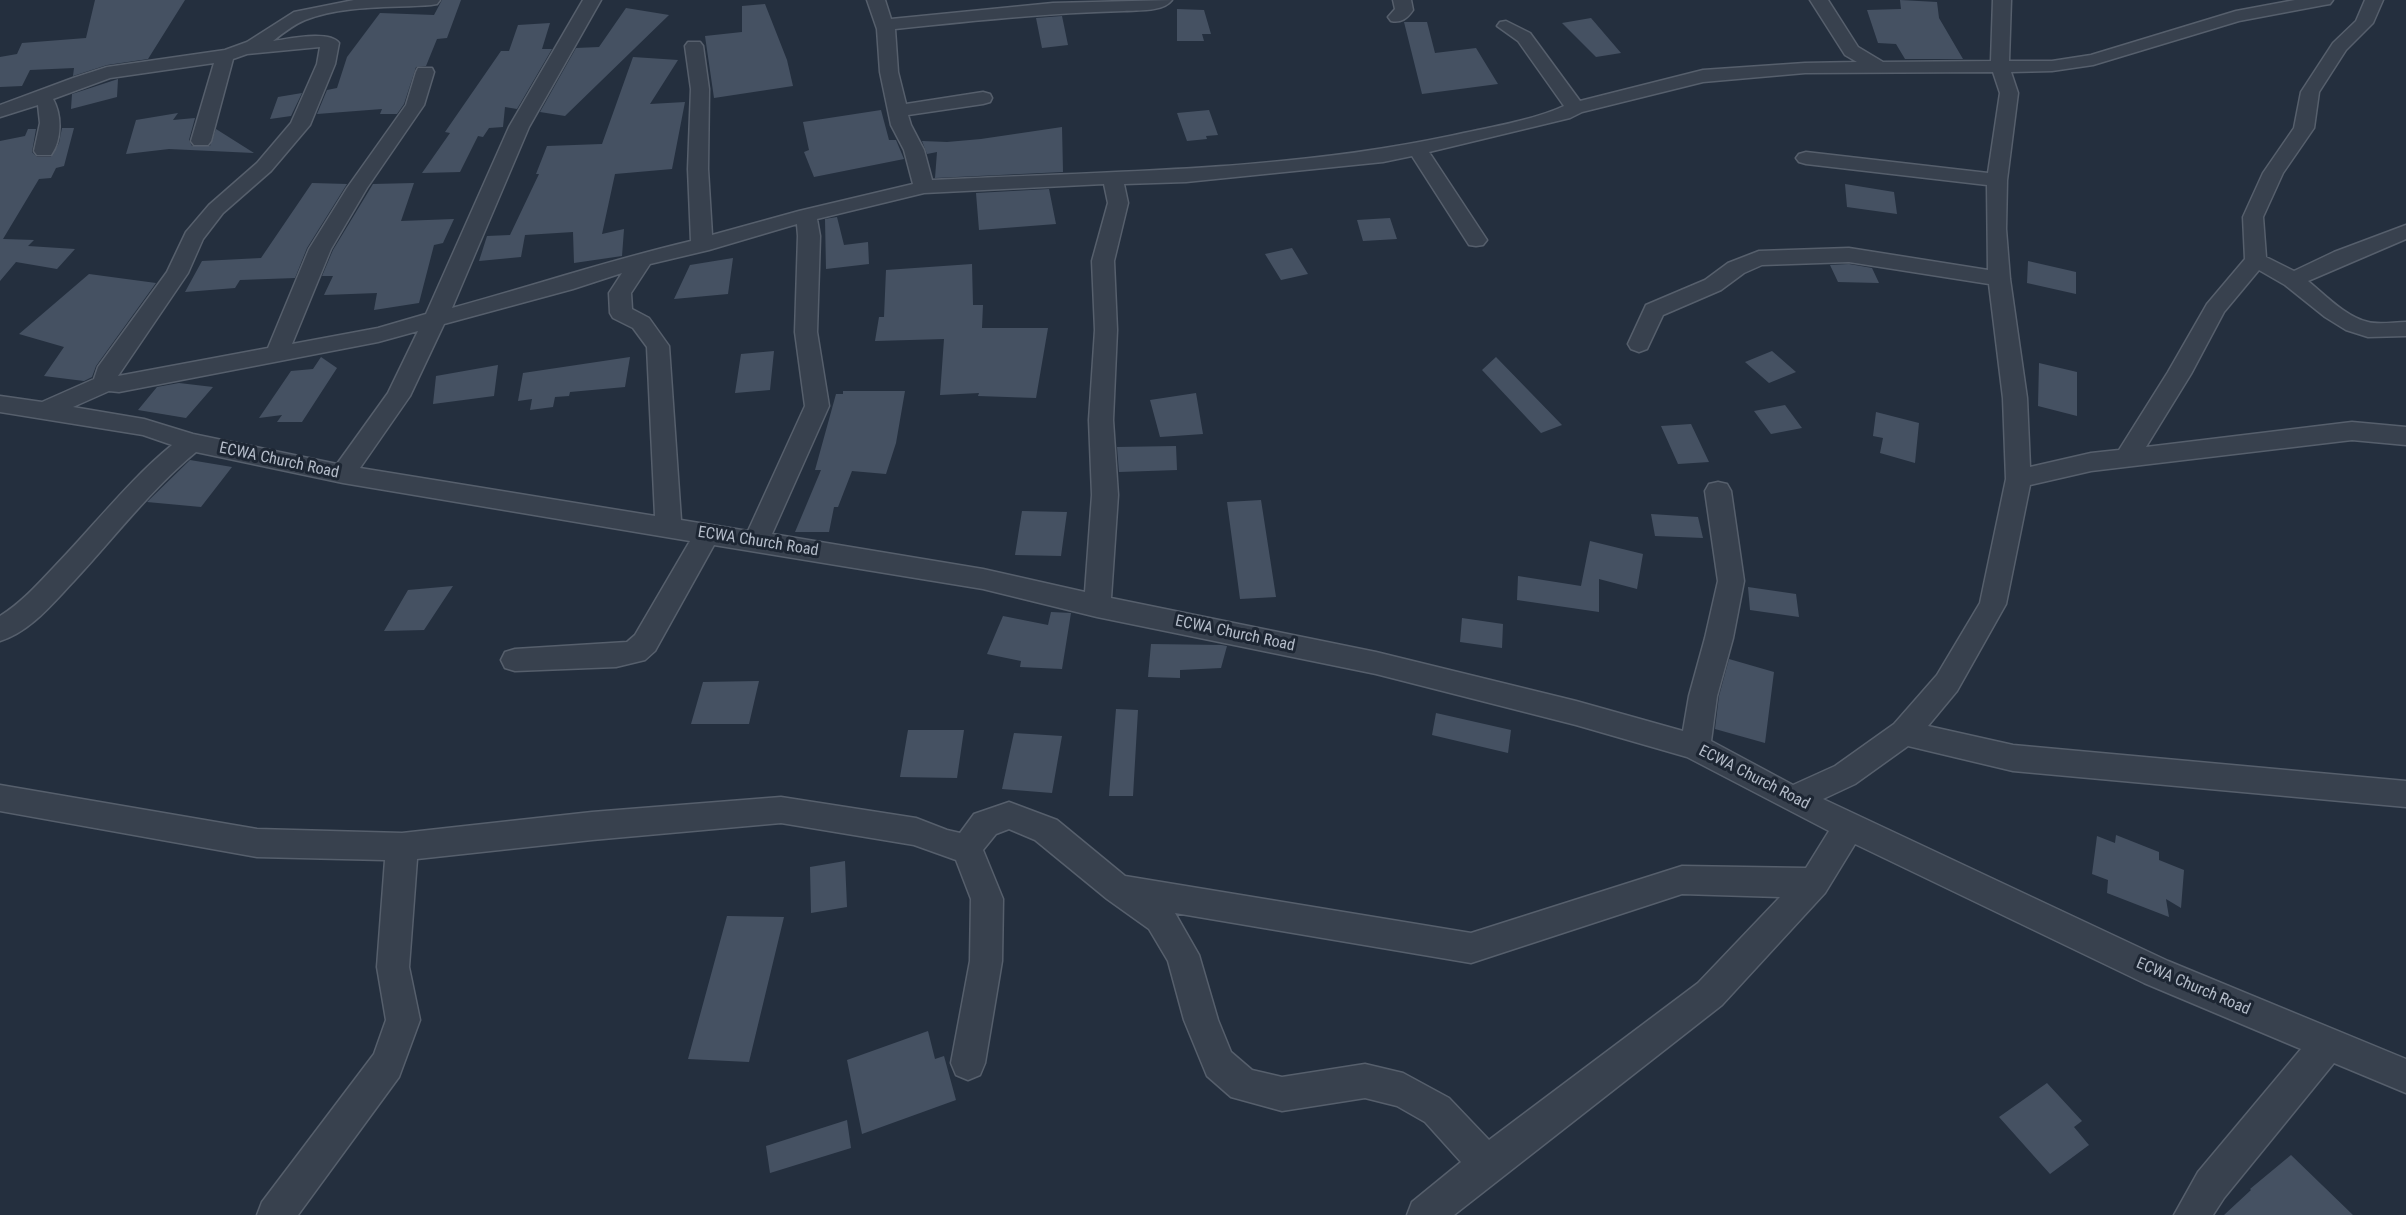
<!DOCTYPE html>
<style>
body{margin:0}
canvas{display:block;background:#242f3e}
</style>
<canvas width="2406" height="1215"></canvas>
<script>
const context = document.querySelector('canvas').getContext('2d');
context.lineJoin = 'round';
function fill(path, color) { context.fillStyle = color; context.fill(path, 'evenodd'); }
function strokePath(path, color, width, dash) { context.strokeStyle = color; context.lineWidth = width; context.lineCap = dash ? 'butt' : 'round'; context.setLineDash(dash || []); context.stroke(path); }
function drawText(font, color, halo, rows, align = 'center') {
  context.font = font + ' "Roboto Condensed",sans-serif'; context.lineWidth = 6; context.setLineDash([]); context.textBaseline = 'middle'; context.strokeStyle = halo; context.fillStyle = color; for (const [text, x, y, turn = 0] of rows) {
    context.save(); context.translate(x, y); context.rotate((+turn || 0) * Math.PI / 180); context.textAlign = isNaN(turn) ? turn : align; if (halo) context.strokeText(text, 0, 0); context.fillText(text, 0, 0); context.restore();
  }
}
fill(new Path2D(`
 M95 0H185L148 59 107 65 73 76 74 68 30 70 22 86 0 87V57L17 54 22 43 86 38Z
 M442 0H461L447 38 437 39 426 66 416 67 404 104 397 114H380L382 109 317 114 327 90 337 88 347 57 380 13 434 15Z
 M1900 0 1937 2 1939 18 1963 59H1905L1896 44 1878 43 1867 10 1901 9Z
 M765 4 787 60 793 86 714 98 705 36 742 32V6Z
 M626 8 669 15 565 116 540 112 576 48 599 47Z
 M1177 9 1204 10 1211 34H1202L1204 41H1177Z
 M1062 16 1068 45 1042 48 1036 18Z
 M1591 18 1621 53 1596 57 1562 23Z
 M1404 22H1427L1435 53 1476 48 1498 84 1422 94Z
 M550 23 542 49H552L517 109 505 107 503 127 489 128 483 137 478 136 460 172 422 173 450 133 445 132 501 51H509L518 25Z
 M633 57 678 60 650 104 685 102 672 169 615 174 602 234 624 229 622 256 574 263 573 232 525 235 521 257 479 261 487 236 510 235 539 174H536L547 146 602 144Z
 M118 79 117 97 71 109 72 94Z
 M302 93 291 116 270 119 278 97Z
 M881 110 889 140H896L904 159 814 177 804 152 809 150 803 122Z
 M1209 110 1218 135 1206 136 1207 139 1187 141 1177 113Z
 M178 113 173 120 195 118 189 140 192 146H210L216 129 254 153 169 149 126 154 136 120Z
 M1062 127 1063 172 935 178 937 152 927 154 922 141 947 142 981 139Z
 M62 128H74L64 166 56 168 51 178 39 179 3 239 34 240 28 246 75 249 57 269 16 262 0 281V141L25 136 28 129H36L32 152 37 157H51L59 143Z
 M312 183 347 184 307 248 295 278 240 280 235 288 185 292 202 261 261 258Z
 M414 183 401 221 454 219 443 243 434 245 419 303 374 310 377 293 324 295 333 276H322L333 250 373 184Z
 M1845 184 1894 192 1897 214 1847 207Z
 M1049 189 1056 224 979 230 976 193Z
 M837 217 844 245 868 242 869 264 826 269 825 219Z
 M1390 218 1397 239 1363 241 1357 220Z
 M1292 248 1308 274 1281 280 1265 254Z
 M733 258 728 294 674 299 690 265Z
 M2028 261 2076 272V294L2027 283Z
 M972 264 973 305H983L982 328H1048L1036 398 978 396 979 393 940 395 944 339 875 341 879 317H884L886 270Z
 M1849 264 1872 268 1879 283 1838 282 1830 265Z
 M89 274 156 283 96 366 92 377 84 381 44 376 64 347 19 334Z
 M774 351 770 390 735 393 741 354Z
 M1772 351 1796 372 1769 383 1745 362Z
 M321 357 337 368 302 422H277L282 415 259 418 291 371 313 369Z
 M630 357 625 387 570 392 569 396 555 397 553 407 530 410 532 399 518 401 523 373Z
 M1496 357 1562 425 1541 433 1482 370Z
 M2039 363 2077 372V416L2038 406Z
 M498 365 494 396 433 404 436 376Z
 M179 383 213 387 186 418 138 410 157 387Z
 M843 391H905L896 443 886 474 852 471 838 507H834L829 532H795L821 470H815L836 394H843Z
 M1196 393 1203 434 1160 437 1150 400Z
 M1785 405 1802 428 1771 434 1754 411Z
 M1876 412 1919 423 1915 463 1880 453 1883 438 1873 436Z
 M1691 424 1709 462 1678 464 1661 426Z
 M1176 446 1177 470 1119 472 1117 447Z
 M190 460 232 467 201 507 147 502Z
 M1261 500 1276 597 1240 599 1227 502Z
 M1022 511 1067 512 1061 556 1015 555Z
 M1651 514 1698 517 1703 538 1655 536Z
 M1590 541 1643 554 1637 589 1599 579V612L1517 600 1518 576 1581 586Z
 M453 586 424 630 384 631 408 590Z
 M1748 587 1796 594 1799 617 1750 610Z
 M1051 612 1071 613 1062 669 1020 667 1021 661 987 654 1003 616 1048 625Z
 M1462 618 1503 624 1502 648 1460 642Z
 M1151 644 1221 645 1227 646 1221 668 1180 670V678L1148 677Z
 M1729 659 1774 672 1765 743 1715 729 1719 696Z
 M759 681 749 724H691L703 682Z
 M1116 709 1138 710 1133 796H1109Z
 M1436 713 1511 730 1508 753 1432 735Z
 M908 730H964L957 778 900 777Z
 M1014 733 1062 736 1052 793 1002 789Z
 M2116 835 2159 852V860L2184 870 2181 908 2166 899 2169 917 2107 893 2108 880 2092 874 2097 836 2115 843Z
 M845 861 847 907 811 913 810 867Z
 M727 916 784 917 749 1062 688 1059Z
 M928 1031 935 1059 944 1056 956 1100 862 1134 847 1060Z
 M2047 1083 2082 1121 2074 1127 2089 1145 2050 1174 1999 1117Z
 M847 1120 851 1148 770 1173 766 1146Z
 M2291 1155 2353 1215H2224L2251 1190 2250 1189Z`), '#455162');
const minor = new Path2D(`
 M354 0H440L437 4 431 5C390 8 343 5 305 20 293 25 283 33 273 41 289 39 329 30 339 43L335 64 310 125 271 171 223 213 203 239 188 273 118 376 268 348 309 249 347 188 406 105 416 72 418 68H432L434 72 424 105 367 188 331 249 292 344 378 328 426 314 509 127 583 0H601L529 127 452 308C532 286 610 260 691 241L688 169 691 89 685 46 688 42H700L703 46 709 89 708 169 712 235 799 211 913 184 904 150 891 125 880 72 877 29 867 0H885L891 19 1053 3 1172 0C1163 12 1138 10 1124 11 1047 13 971 21 895 29L898 72 906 104 983 92 990 94 992 98 990 102 983 104 908 115 911 125 924 150 932 180C1105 171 1280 172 1450 136 1482 129 1535 120 1564 106L1518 41 1497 26 1500 22 1506 21 1530 33 1580 101 1703 70 1805 63 1857 62 1845 55 1810 0H1828L1858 47 1883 62 1991 61 1993 0H2011L2009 61H2052L2091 55 2236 11 2295 0H2333L2330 4 2324 5 2239 21 2093 65 2052 71 2011 72 2018 93 2007 180 2006 229 2010 279 2027 398 2030 467 2091 453 2119 450 2168 372 2207 304 2245 259 2243 217 2263 173 2294 128 2301 92 2333 43 2356 21 2365 0H2383L2373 23 2346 50 2319 92 2314 128 2283 173 2263 217 2266 257 2294 271 2334 252 2406 225V239L2308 281C2325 295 2346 317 2368 322 2379 325 2394 322 2406 322V336L2368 337 2346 330 2325 317 2285 285 2259 270 2224 312 2191 374 2146 447 2352 422 2406 427V445L2352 440 2091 471 2030 485 2006 604 1957 691 1928 726 2013 745 2406 781V807L2013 771 1908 746 1855 784 1823 799 2168 961 2406 1059V1093L2334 1063 2224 1198 2213 1215H2174L2198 1172 2301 1049 2144 983 1855 844 1825 893 1722 1005 1454 1215H1407L1412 1202 1461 1162 1425 1122 1397 1106 1365 1098 1282 1111 1231 1097 1207 1076 1184 1020 1168 961 1149 929 1107 899 1035 840 1009 829 996 834 983 850 1003 899 1002 961 985 1063 980 1075 968 1080 956 1075 951 1063 970 961 971 899 956 860 914 845 781 823 592 840 417 859 409 967 420 1020 399 1077 298 1215H257L262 1202 374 1054 386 1020 377 967 385 860 257 857 0 811V785L257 829 402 833 592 812 781 797 916 818 947 830 960 833 974 814 1009 802 1057 820 1125 876 1471 933 1682 866 1806 868 1829 831 1687 757 1576 725 1376 674 1097 617 983 589 714 545 655 651 645 660 616 667 515 671 505 668 501 660 505 652 515 649 627 642 635 635 690 541 343 483 196 452C151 489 114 538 74 581 52 604 31 631 0 641V616C21 603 37 585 54 567 93 527 129 480 172 445L143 435 0 412V396L42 402 94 379 98 367 167 272 186 232 209 205 257 163 291 123 317 64 320 47 247 54 233 59 211 141 208 145H194L191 141 214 63 110 78 53 99C62 115 62 140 51 155H37L34 151 40 123 38 105 0 117V105L73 78 107 67 225 50 247 42 294 12ZM1993 72 2000 93 1988 173 1806 152 1799 154 1796 158 1799 162 1806 164 1987 185 1988 270 1849 248 1759 251 1728 263 1705 280 1646 305 1628 344 1631 349 1639 352 1647 349 1663 315 1721 290 1744 273 1762 265 1849 262 1989 284 2003 398 2006 479 1980 603 1937 675 1894 724 1835 766 1793 785 1711 741 1717 696 1733 638 1744 581 1731 491 1727 484 1718 482 1709 484 1705 491 1718 581 1705 638 1689 696 1683 731 1576 701 1376 652 1111 598 1118 495 1113 420 1117 330 1114 261 1128 203 1124 184 1186 182 1383 162 1412 156 1469 245 1476 246 1483 245 1487 240 1429 152 1570 118 1582 112 1703 82 1805 73ZM1104 184 1108 203 1092 261 1095 330 1089 420 1092 495 1085 592 983 569 772 534 829 406 817 332 820 236 817 219 924 193ZM797 224 798 236 795 332 805 406 748 531 681 520 669 346 649 318 632 309 631 293 650 264 709 250ZM622 273 609 293 610 313 613 318 633 328 647 347 655 516 360 468 410 396 444 324 573 289ZM418 331 388 393 337 464 193 434 144 419 73 407 109 391 119 392 378 342ZM1682 894 1780 897 1698 983 1489 1140 1449 1098 1403 1073 1365 1064 1282 1077 1252 1070 1231 1052 1218 1020 1199 955 1175 913 1471 963Z
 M1393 0H1411L1413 10C1407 19 1401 23 1391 21L1388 17 1395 9Z`);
strokePath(minor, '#565f6c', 3);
fill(minor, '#38414e');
drawText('16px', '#b4bcc9', '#1d2633', [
 ["ECWA Church Road",279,461,12],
 ["ECWA Church Road",758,542,9],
 ["ECWA Church Road",1235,634,12],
 ["ECWA Church Road",1754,778,27],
 ["ECWA Church Road",2193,987,23]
]);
</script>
